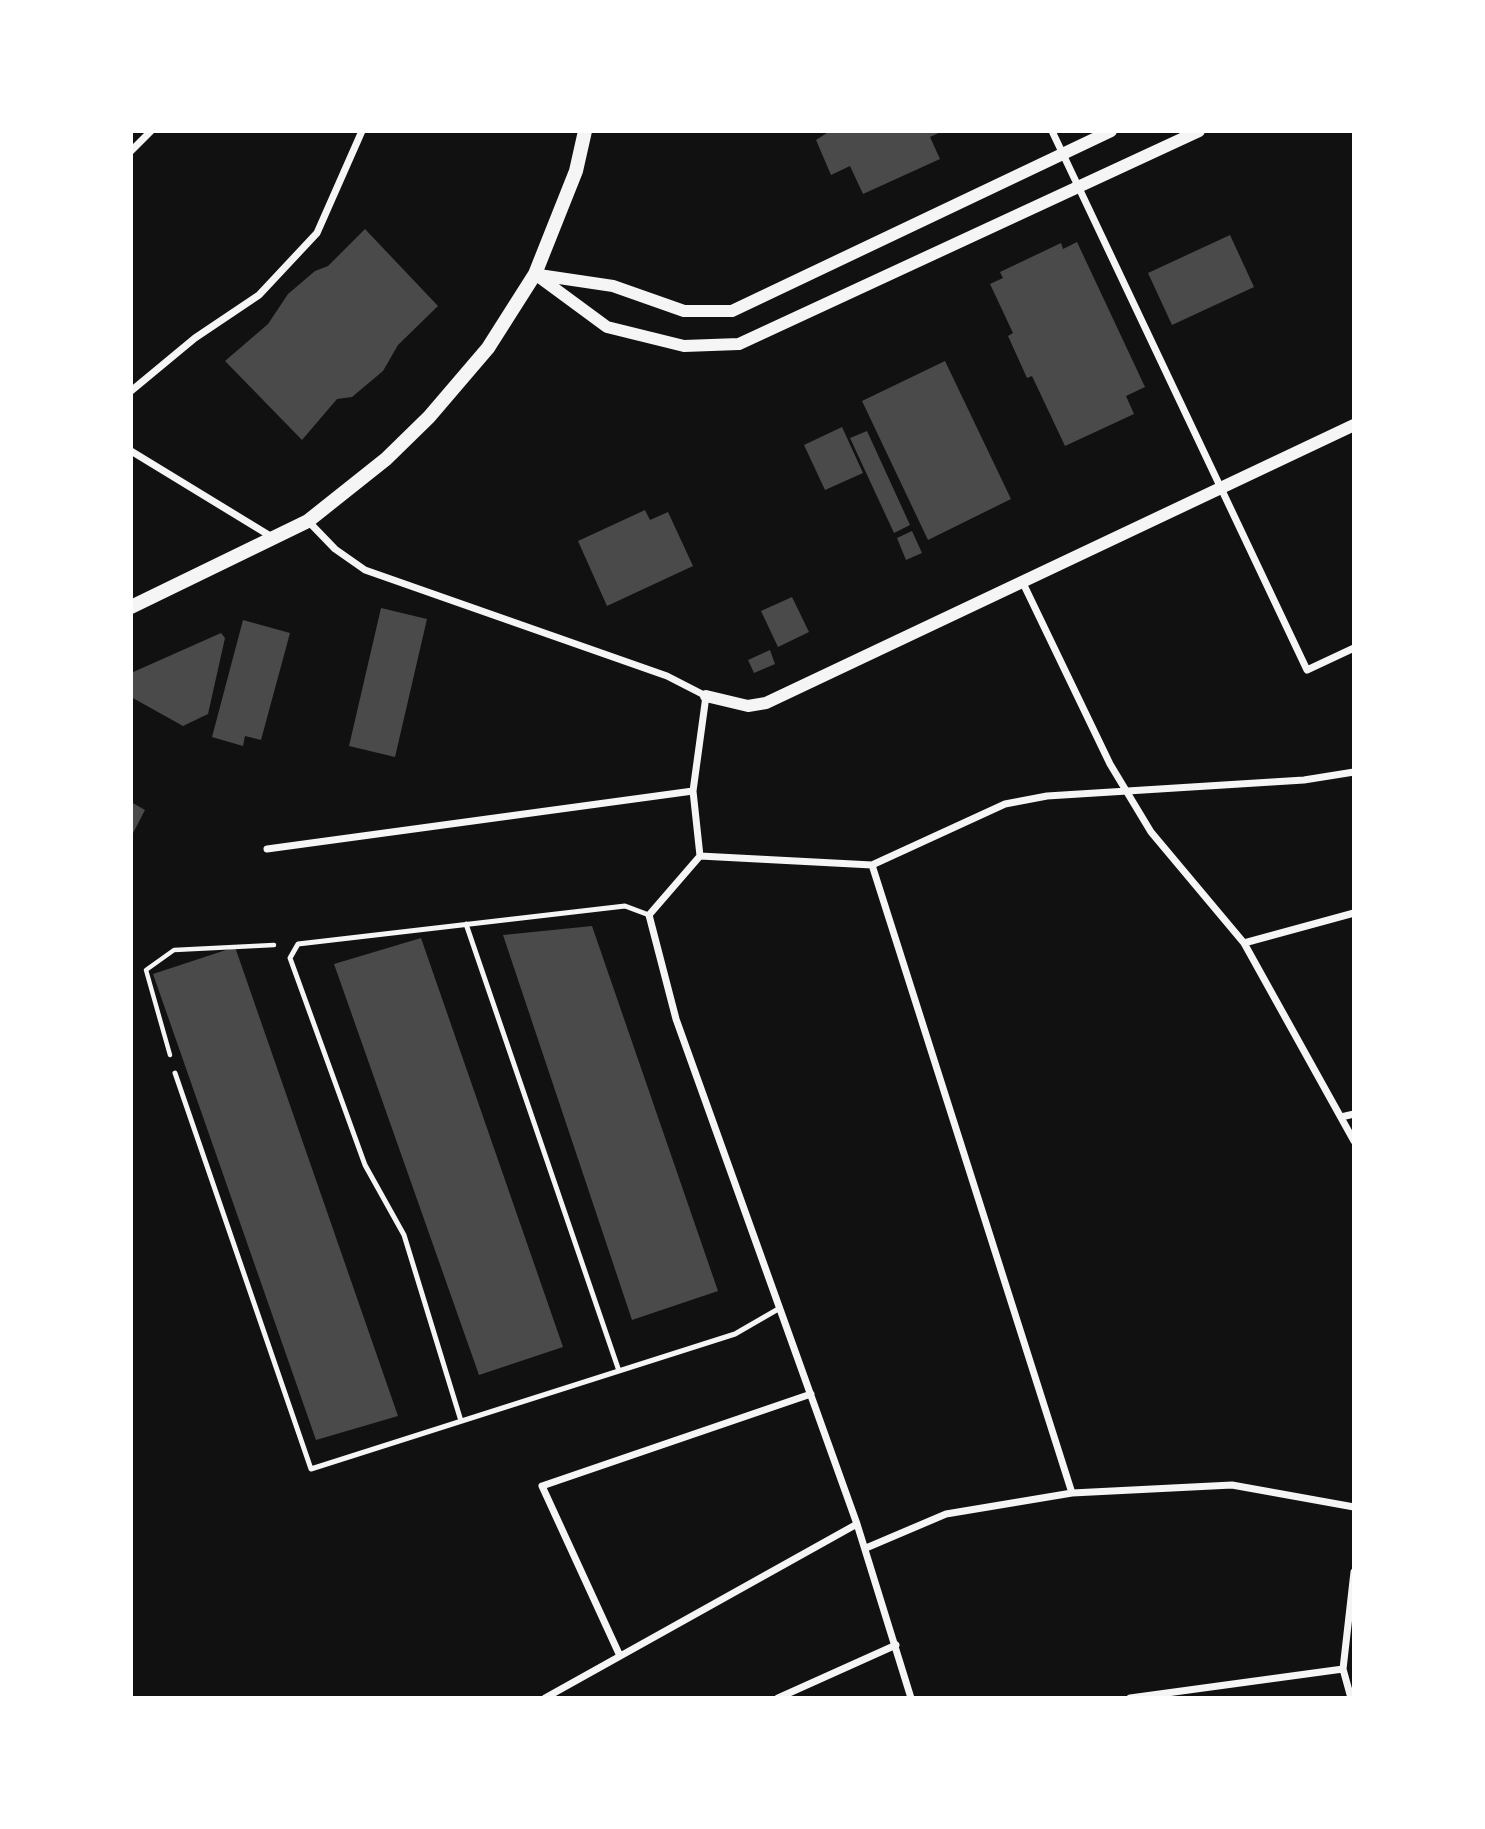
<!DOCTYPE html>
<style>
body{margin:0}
#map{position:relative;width:1485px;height:1829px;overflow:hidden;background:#111;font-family:"Roboto Condensed",sans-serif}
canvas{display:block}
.frame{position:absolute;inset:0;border:133px solid #fff;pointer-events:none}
</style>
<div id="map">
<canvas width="1485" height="1829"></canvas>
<div class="frame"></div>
</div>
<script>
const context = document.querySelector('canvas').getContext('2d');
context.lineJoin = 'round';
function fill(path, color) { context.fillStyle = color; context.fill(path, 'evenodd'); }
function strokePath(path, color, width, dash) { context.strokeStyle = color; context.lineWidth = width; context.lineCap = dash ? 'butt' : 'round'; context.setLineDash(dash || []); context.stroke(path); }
fill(new Path2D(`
 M830 131H943L930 137 940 159 863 194 850 166 831 175 816 140Z
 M365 229 438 306 398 345 383 371 352 397 337 399 302 440 225 361 268 324 288 294 315 271 328 266Z
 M1230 235 1254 287 1172 325 1148 273Z
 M1077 242 1145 387 1126 396 1134 414 1065 446 1032 376 1027 378 1008 336 1013 333 990 284 1003 278 1000 272 1061 243 1063 249Z
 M945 361 1011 499 928 540 862 401Z
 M842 427 863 473 825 490 804 445Z
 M867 431 910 525 894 533 850 438Z
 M645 510 650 520 668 512 693 566 607 606 578 541Z
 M912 531 922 553 906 560 897 538Z
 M792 597 809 632 778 647 761 611Z
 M381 608 427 619 395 757 349 746Z
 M243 620 290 633 261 740 245 736 243 746 212 737Z
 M221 633 225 638 208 714 183 726 131 697V673Z
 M770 650 775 664 754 673 748 660Z
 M131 802 145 810 131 837Z
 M592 926 718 1291 632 1320 503 935Z
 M421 938 563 1347 479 1375 334 964Z
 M235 947 398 1416 316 1440 153 974Z`), '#4a4a4a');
strokePath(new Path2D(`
 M170 1055 146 970 174 950 274 945`), '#f5f5f5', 4.5);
strokePath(new Path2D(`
 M466 924 619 1371
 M175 1073 311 1469 735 1334 780 1308
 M461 1421 404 1235 365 1165 290 958 298 944 625 906 649 915`), '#f5f5f5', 5);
strokePath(new Path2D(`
 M1052 131 1307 670 1354 648
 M131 151 151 131
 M131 391 195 338 259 295 317 233 362 131
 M131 451 272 537
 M308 521 335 549 365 570 667 676 706 696 693 791 700 856 872 865 1005 804 1047 796 1304 780 1354 772
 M1022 581 1110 764 1151 832 1244 943 1354 1141
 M267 849 693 791
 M700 856 649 915 676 1019 857 1524 911 1698
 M872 865 1072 1493
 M1244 943 1354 913
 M1341 1117 1354 1114
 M866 1548 946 1514 1072 1493 1232 1485 1354 1507
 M620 1656 542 1486 811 1394
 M545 1698 857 1524
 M778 1698 896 1645
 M1130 1698 1343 1669
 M1351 1698 1343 1669 1354 1572`), '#f5f5f5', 7);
strokePath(new Path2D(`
 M535 274 607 327 684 346 739 344 1199 131
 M539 275 613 286 684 311H732L1111 131
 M706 696 748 706 766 703 1354 425`), '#f5f5f5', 12);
strokePath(new Path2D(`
 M131 607 308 521 386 459 429 417 488 348 535 274 576 171 585 131`), '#f5f5f5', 14);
</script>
